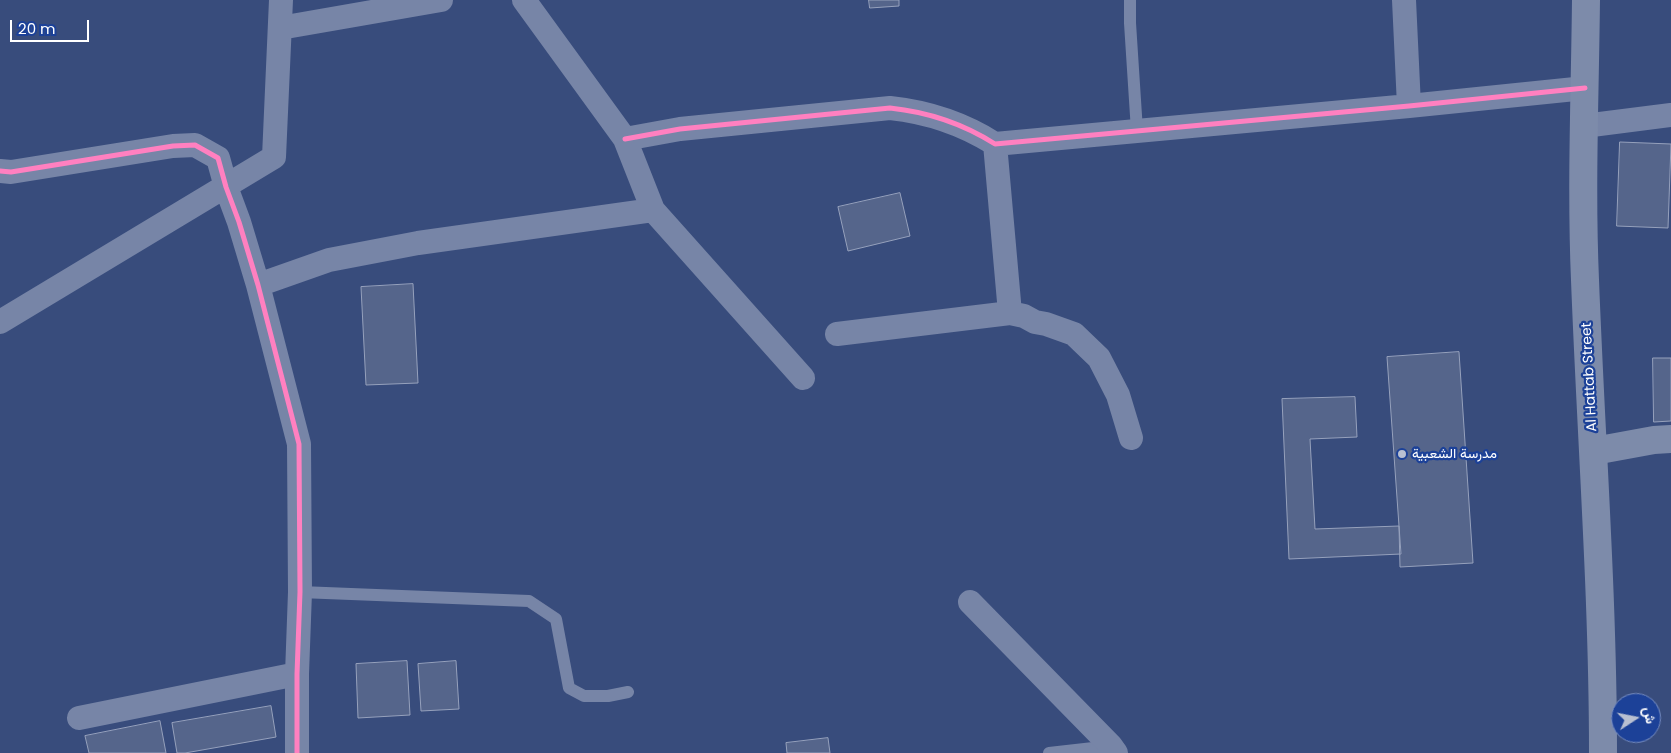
<!DOCTYPE html>
<meta charset="utf-8">
<style>
body{margin:0}
#map{position:relative;width:1671px;height:753px;overflow:hidden;background:#384c7c;font-family:Poppins,Vazirmatn,sans-serif}
canvas{display:block}
.north{position:absolute;left:1611px;top:693px;width:50px;height:50px;box-sizing:border-box;background:#1c4198;border:1px solid #778dc1;border-radius:50%;rotate:79deg;font-size:14px;font-weight:700;line-height:20px;text-align:center;color:#fff}
.north::after{content:'';display:block;margin:auto;width:18px;height:22px;background:#b9c0d1;clip-path:polygon(50% 0,100% 100%,50% 72%,0 100%)}
.scale{position:absolute;left:10px;top:20px;width:79px;height:22px;box-sizing:border-box;border:2px solid #fff;border-top:0;padding-left:6px;font-size:15px;line-height:18px;white-space:nowrap;color:#fff;-webkit-text-stroke:4px #1c4198;paint-order:stroke}
</style>
<div id="map">
<canvas width="1671" height="753"></canvas>
<div class="north">ش</div>
<div class="scale">20 m</div>
</div>
<script>
const context = document.querySelector('canvas').getContext('2d');
context.lineJoin = 'round';
function fill(path, color) { context.fillStyle = color; context.fill(path, 'evenodd'); }
function strokePath(path, color, width, dash) { context.strokeStyle = color; context.lineWidth = width; context.lineCap = dash ? 'butt' : 'round'; context.setLineDash(dash || []); context.stroke(path); }
function drawText(font, color, halo, rows, align = 'center') {
  context.font = font + ' Poppins,Vazirmatn,sans-serif'; context.lineWidth = 4.5; context.setLineDash([]); context.textBaseline = 'middle'; context.strokeStyle = halo; context.fillStyle = color; for (const [text, x, y, turn = 0] of rows) {
    context.save(); context.translate(x, y); context.rotate((+turn || 0) * Math.PI / 180); context.textAlign = isNaN(turn) ? turn : align; if (halo) context.strokeText(text, 0, 0); context.fillText(text, 0, 0); context.restore();
  }
}
const building = new Path2D(`
 M869 0H899V6L870 8Z
 M1620 142 1671 144 1668 228 1617 226Z
 M900 193 910 236 848 251 838 207Z
 M413 284 418 383 366 385 361 287Z
 M1459 352 1473 563 1400 567 1399 526 1387 357Z
 M1653 358H1671V421L1654 422Z
 M1355 397 1357 437 1310 439 1315 529 1399 526 1401 554 1289 559 1282 399Z
 M407 661 410 715 358 718 356 664Z
 M456 661 459 709 421 711 418 664Z
 M271 706 276 737 185 753H177L172 723Z
 M160 721 166 753H89L85 736Z
 M828 738 830 753H787L786 743Z`);
fill(building, '#55658b');
strokePath(building, '#96a1bc', 1);
strokePath(new Path2D(`
 M1130 0V23L1137 131
 M300 592 529 601 556 619 569 688 584 696H608L628 692
 M1049 753 1111 746`), '#7785a7', 12);
strokePath(new Path2D(`
 M524 0 625 139 653 210 803 378
 M1404 0 1409 106
 M280 28 441 0
 M1584 126 1671 115
 M625 139 680 129 890 108C928 112 962 123 995 144L1409 106 1585 88
 M995 144 1010 313
 M0 171 11 172 173 146 195 145 218 158 226 187 239 222 258 285 299 444 300 592 297 674V753
 M258 285 329 260 418 243 653 210
 M0 322 274 157 281 0
 M837 334 1010 313 1024 316 1035 322 1046 324 1074 334 1099 358 1118 395 1131 438
 M970 602 1111 746 1116 753
 M79 718 297 674`), '#7785a7', 24);
strokePath(new Path2D(`
 M1586 0C1585 93 1581 187 1585 280 1591 438 1603 595 1603 753
 M1594 451 1654 440 1671 439`), '#7d8baa', 28);
strokePath(new Path2D(`
 M625 139 680 129 890 108C928 112 962 123 995 144L1409 106 1585 88
 M0 171 11 172 173 146 195 145 218 158 226 187 239 222 258 285 299 444 300 592 297 674V753`), '#ff80c0', 5);
for (const [x, y, r, color] of [
 [1402,454,5,"#b9c0d1"]
]) { const dot = new Path2D(); dot.arc(x, y, r, 0, 2 * Math.PI); context.fillStyle = color; context.fill(dot); strokePath(dot, '#1c4198', 2); }
drawText('14px', '#fff', '#1c4198', [
 ["Al Hattab Street",1590,377,-93]
]);
drawText('14px', '#fff', '#1c4198', [
 ["مدرسة الشعبية",1412,454]
], 'left');
</script>
